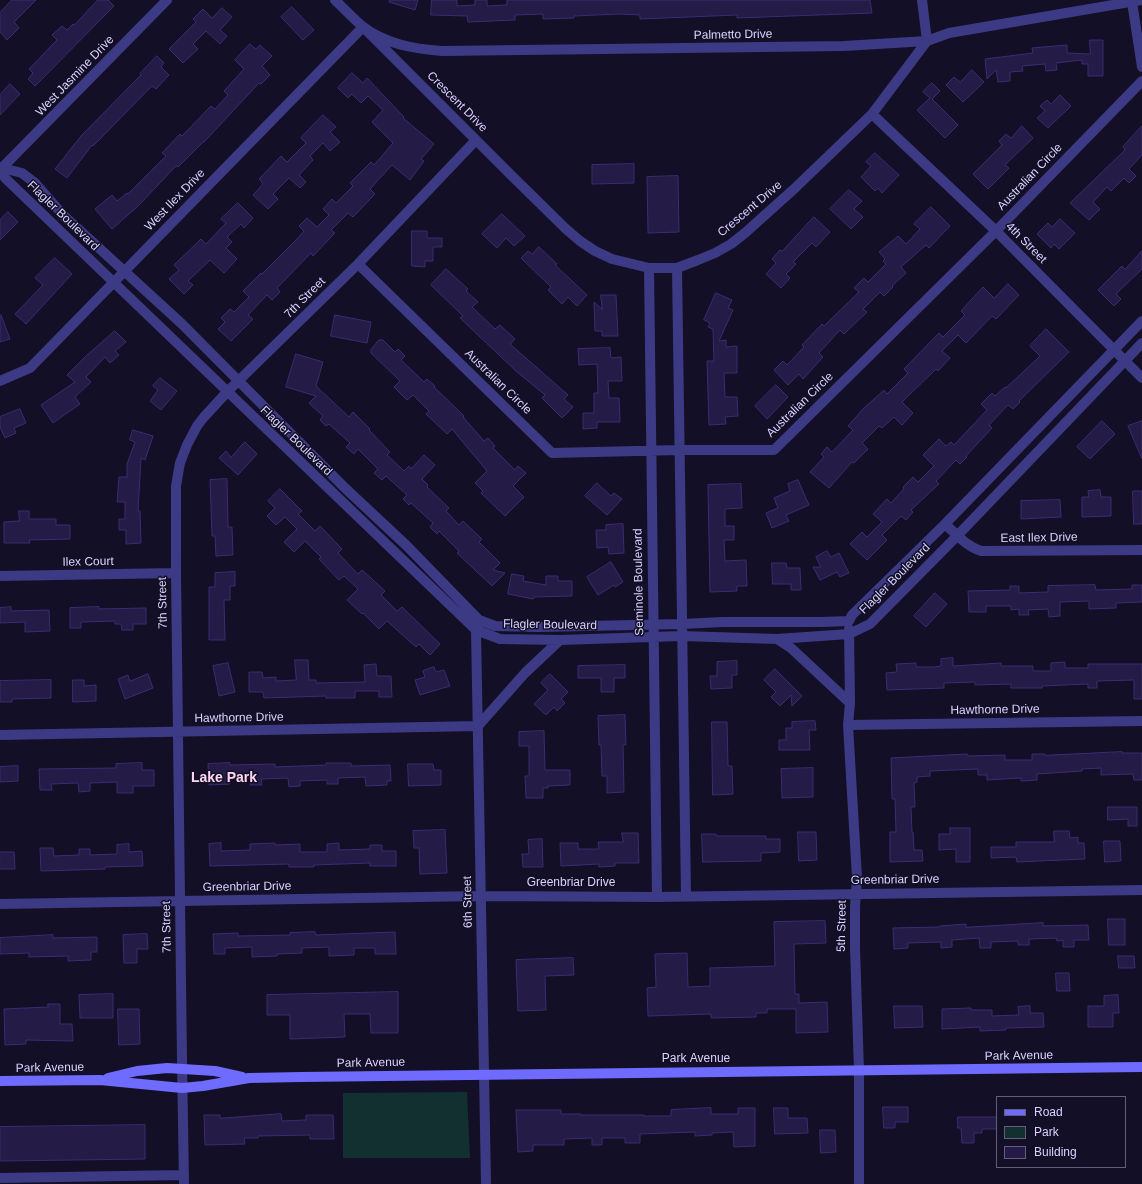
<!DOCTYPE html>
<style>
body{margin:0}
#map{position:relative;width:1142px;height:1184px;overflow:hidden;background:#130f26;font-family:Arial,sans-serif}
canvas{display:block}
.legend{position:absolute;left:996px;top:1096px;width:130px;height:72px;box-sizing:border-box;background:#130f26;border:1px solid #625e7d;margin:0;padding:5px 7px;list-style:none;font-size:12px;color:#d9d4ff}
.legend li{display:flex;align-items:center;gap:8px;height:20px}
.legend b{width:20px;border:1px solid #625e7d}
</style>
<div id="map">
<canvas width="1142" height="1184"></canvas>
<ul class="legend">
<li><b style="height:5px;background:#6f6bff"></b>Road</li>
<li><b style="height:11px;background:#12302f"></b>Park</li>
<li><b style="height:11px;background:#241b47"></b>Building</li>
</ul>
</div>
<script>
const context = document.querySelector('canvas').getContext('2d');
context.lineJoin = 'round';
function fill(path, color) { context.fillStyle = color; context.fill(path, 'evenodd'); }
function strokePath(path, color, width, dash) { context.strokeStyle = color; context.lineWidth = width; context.lineCap = dash ? 'butt' : 'round'; context.setLineDash(dash || []); context.stroke(path); }
function drawText(font, color, halo, rows, align = 'center') {
  context.font = font + ' Arial,sans-serif'; context.lineWidth = 3; context.setLineDash([]); context.textBaseline = 'middle'; context.strokeStyle = halo; context.fillStyle = color; for (const [text, x, y, turn = 0] of rows) {
    context.save(); context.translate(x, y); context.rotate((+turn || 0) * Math.PI / 180); context.textAlign = isNaN(turn) ? turn : align; if (halo) context.strokeText(text, 0, 0); context.fillText(text, 0, 0); context.restore();
  }
}
fill(new Path2D(`
 M467 1092 470 1158H343V1093Z`), '#12302f');
const building = new Path2D(`
 M12 0H36L14 22 19 28 7 40 0 32V13Z
 M98 0H108L114 6 35 86 28 79 33 73 29 69 57 40 52 35 62 26 67 30 73 24 74 25Z
 M390 0H418L415 10 389 2Z
 M432 0H457V6L475 5V0H487V6L507 5V0H870L872 13 737 18V15L640 19V15L620 14 574 16V18L543 19V14L515 15V20L468 22 467 16 431 15Z
 M292 7 314 30 303 40 281 17Z
 M222 8 232 17 220 30 227 36 220 44 206 31 193 44 198 49 183 63 169 49 196 22 193 19 203 9 212 18Z
 M1090 40H1103V76H1088V64H1082V60L1056 63 1057 70 1046 71 1045 64 1022 66 1023 71 1010 72V81L998 82 996 70 987 79 985 59 1033 53 1032 48 1067 45V53L1090 54Z
 M250 44 256 49 260 45 272 56 262 66 270 75 261 84 259 83 204 142H203L178 167 176 166 138 206 112 229 95 209 112 195 117 201 127 193 128 194 166 156 162 153 180 134 182 136 211 106 215 109 228 95 224 91 244 69 235 60Z
 M157 56 164 63 161 67 169 75 156 89 152 86 93 146 92 145 67 178 55 169 81 136 141 75 140 74Z
 M972 70 984 82 963 102 946 85 954 77 960 82Z
 M352 73 363 83 367 78 404 117 403 118 434 144 421 159 424 161 410 180 392 165 370 189 375 194 353 217 348 213 331 230 335 233 313 256 311 253 277 288 280 292 272 300 267 295 248 315 253 319 231 341 218 329 225 322 221 318 230 309 234 312 249 297 243 291 261 273 262 274 297 239 304 231 299 226 307 218 317 227 329 215 323 209 332 199 336 203 353 186 350 183 371 162 374 165 393 143 372 122 383 110 368 96 361 103 352 94 348 98 338 88Z
 M932 83 940 91 932 99 958 125 945 138 917 110 930 98 923 92Z
 M10 84 20 94 0 115V95Z
 M1060 95 1071 106 1048 128 1037 118 1045 111 1040 106 1047 100 1051 104Z
 M323 115 336 127 330 132 340 142 330 151 323 143 310 156 313 160 299 175 306 182 300 188 289 178 273 194 278 199 268 209 253 195 263 184 259 179 281 156 287 162 306 143 301 138Z
 M1022 126 1033 138 1005 165 1009 168 988 189 973 174 1002 145 999 141 1006 134 1011 138Z
 M1142 126V155L1129 169 1136 176 1129 183 1124 178 1111 191 1107 187 1093 202 1100 209 1089 220 1070 203 1125 150 1123 147Z
 M875 153 899 175 882 193 878 188 875 191 861 177 871 166 866 162Z
 M634 164V183L592 184V165Z
 M678 176 679 232 648 233 647 177Z
 M849 190 862 201 854 209 863 217 851 229 830 209Z
 M238 203 253 218 244 228 241 224 227 237 232 242 226 248 237 259 224 273 210 260 188 281 193 285 184 294 169 279 179 270 174 265 201 239 206 244 226 223 221 219Z
 M931 207 950 226 929 248 926 245 901 267 906 273 892 286 893 287 884 296 880 292 863 309 867 312 844 334 840 330 819 353 823 357 803 379 799 374 788 385 774 370 783 361 787 365 804 347 802 345 822 324 824 326 859 292 854 288 864 278 868 282 886 264 883 261 885 259 879 252 898 236 906 244 920 229 914 224Z
 M8 212 18 222 0 240V220Z
 M502 214 525 236 514 246 506 238 497 248 482 234Z
 M814 217 830 232 816 247 812 243 793 262 796 264 786 274 790 278 781 288 766 274 776 263 772 259 780 250 782 251Z
 M1060 219 1075 233 1059 249 1054 244 1051 248 1037 234 1048 223 1052 227Z
 M412 231H427V238H442V247H433V261H425V267L412 266Z
 M539 247 557 264 555 265 587 295 577 306 568 297 562 304 548 290 551 287 521 258 528 251 532 254Z
 M1142 251V269L1116 294 1121 299 1114 306 1098 290 1122 266 1125 269Z
 M55 258 72 274 26 324 15 314 43 285 35 278Z
 M446 269 468 289 466 291 478 302 472 307 495 329 500 325 515 339 510 344 568 395 564 399 573 407 562 418 542 398 545 395 516 371 460 318 463 316 431 285Z
 M1008 284 1019 295 996 319 992 316 966 343 958 335 942 351 950 358 938 371 936 369 902 402 913 413 902 425 894 417 882 428 879 426 862 443 868 449 854 463 852 462 829 488 810 472 824 457 821 454 827 447 832 452 853 430 848 426 863 409 884 390 887 394 908 373 904 369 939 333 943 337 965 315 961 311 983 287 994 298Z
 M716 293 732 300 728 308 733 310 719 341 726 340V347L737 346V373H724L725 397H737L738 416 725 417 726 424 709 425 707 361H714L713 329 708 327 710 323 704 320Z
 M601 295H616L618 336H602V331H595L594 302 602 309Z
 M1 315 10 339 0 342V316Z
 M335 315 371 322 367 343 331 336Z
 M1046 329 1069 352 1019 401 1020 402 1013 409 1008 405 989 425 992 428 966 456 967 457 960 464 956 460 936 481 939 484 911 510 913 512 906 520 901 516 882 535 887 540 867 560 850 544 862 532 867 537 882 522 873 514 887 499 891 503 904 489 903 487 913 477 918 482 934 466 923 455 939 439 946 446 951 442 954 445 987 410 981 404 992 393 995 396 1005 387 1006 388 1040 356 1030 346Z
 M115 331 126 342 115 351 119 355 110 363 105 357 86 377 91 382 75 397 80 404 53 423 41 405 75 382 67 375 85 357Z
 M379 340H383L395 352 398 349 405 356 401 360 424 382 427 379 435 386 434 387 464 416 463 417 484 441 488 438 495 446 493 448 515 470 518 466 526 473 513 486 524 497 505 516 481 493 483 491 475 483 487 471 452 429 447 434 426 414 429 411 413 395 407 400 394 387 400 381 371 353V350Z
 M610 348 611 358 621 357 622 381H608L609 398H619L620 422H597V428L583 429V413H594V393H598L597 364 579 365 578 349Z
 M296 354 323 362 316 386 349 417 353 412 370 429 369 430 390 452 387 455 404 471 409 466 411 469 424 455 435 465 422 479 428 485 427 487 449 508 446 511 459 525 463 521 482 539 479 542 500 563 493 570 505 573 492 586 457 553 459 551 439 531 437 534 430 527 433 523 411 503 409 505 403 499 407 495 386 476 382 480 374 473 378 469 358 449 354 454 346 447 350 443 329 424 326 426 320 420 323 416 309 403 316 396 286 387Z
 M160 378 177 391 161 410 150 401 158 390 153 386Z
 M776 385 788 397 767 419 755 406Z
 M20 409 26 423 14 428 16 433 5 438 0 427V417Z
 M1102 421 1115 434 1090 459 1077 447Z
 M1142 421V459L1128 426Z
 M133 430 153 436 145 460 141 458 138 511H140L141 543 126 544V530H119V519H125V502H117L119 477H127V464L135 442 130 440Z
 M245 442 257 454 238 475 219 458 226 451 231 457Z
 M227 479 228 527H232L233 555 216 556 215 536H212L210 480Z
 M798 480 809 505 786 515 789 521 772 528 766 513 778 508 774 498 790 491 788 484Z
 M597 483 611 496 614 493 622 499 607 515 585 496Z
 M741 484 742 508 725 509V526H734V540H724L725 561 746 560 747 586H737V591L710 592 708 485Z
 M280 489 302 511 298 514 315 531 320 526 342 549 338 553 358 574 362 570 385 591 381 595 397 611 402 607 440 644 430 655 419 644 416 647 387 621 379 629 363 613 362 614 347 600 358 589 344 576 339 580 319 559 321 557 305 541 294 552 284 542 297 529 285 517 276 525 267 516 275 508 268 501Z
 M1100 490 1101 497H1111V516L1082 517V497H1089L1088 491Z
 M1133 491H1142V524H1134Z
 M1060 500 1061 517 1021 519V501Z
 M19 511H29V519H56V525H70V539L29 540 30 543H4V522L19 521Z
 M623 524 624 553 609 554 608 547 597 548 596 530H606V525Z
 M827 551 831 557 839 553 849 573 840 577 837 572 820 580 813 567H821L816 557Z
 M611 562 623 582 615 587 614 585 598 595 587 577Z
 M772 563H786L787 568H800L801 590H791V584H773Z
 M235 572V586H230V600H224L225 640H209V587H215V573Z
 M512 574 524 576 523 581 546 585V576H558V581H572V596L534 597 533 599 508 594Z
 M1095 585 1096 590 1132 589V585H1142V602L1116 603V608L1089 609V601L1060 602V616L1049 617 1048 609 1028 610 1029 615H1019V609L1011 610V606H986V612H969L968 591 1010 590V586H1019V593L1048 592V586Z
 M935 593 947 604 926 627 914 616Z
 M11 607V611L49 610 50 631 25 632V622L0 623V608Z
 M99 607V609L146 608V624H133V630H122L121 624H115V621L81 622V628H70V608Z
 M953 658V666L1001 663V666H1033V671H1051V663L1065 662V668H1088V664H1142V699H1134V680L1097 681V688H1088V684L1042 686V688H1011V684L975 685V682L944 683V688L887 690 886 673 897 672 896 664 916 663V667H934L941 666V659Z
 M295 660H308L309 680H316V683L365 682 364 665 376 664 377 676H391L392 697H379V691H355V698H326V696L264 698 263 692H249V672H262L263 678 276 677V681L296 680Z
 M737 661V675H732V688L711 689 710 676H717V662Z
 M228 663 235 692 219 696 213 666Z
 M625 665V678H614V692H601V678H578V666Z
 M434 667 436 672 444 670 450 686 420 695 415 680 425 677 423 671Z
 M775 669 802 696 792 706 791 695 780 706 771 697 776 692 764 680Z
 M148 674 153 688 125 699 118 679 128 675 130 681Z
 M550 674 568 692 561 699 565 703 557 711 554 707 546 715 534 704 548 690 541 683Z
 M51 680V698L12 699V702H0V681Z
 M73 680H84V686L96 685V701L73 702Z
 M625 715 626 745H623L624 792 607 793V776H602L601 745H599L598 716Z
 M815 721 816 730H809L810 750H779V740H786V728H792V722Z
 M712 722H727L728 766H732L733 794 713 795Z
 M544 731 545 770H570V785L548 786V788H543V798H526L525 776H529V746H519V732Z
 M1122 752V753H1142V780H1134L1133 774 1101 775V768L1082 769V771L1037 774V780L1021 781V778L987 780V775H978V769L930 771V776L917 777V782L914 783 915 807H911L912 832H913L914 850H922L923 861 890 862V832H896L895 799H892L891 758 967 754 968 756 1005 755V760H1032V754H1045V755Z
 M142 763V770H154V786H133V793H117V782L90 783V791L79 792 78 783 51 784 52 790H40L39 769 116 768V764Z
 M230 763V765L275 764V767L326 765V763H351V766L390 765 391 781H387V785L366 786 365 777 338 778V784H327V780L300 781V786L289 787 288 778 261 779 262 785H250V778L230 779V784L209 785 208 764Z
 M408 764H433L434 770H441V785L409 786Z
 M18 766V781L0 782V767Z
 M813 768V797L782 798 781 769Z
 M1108 807H1137V826H1128V819L1108 820Z
 M950 828H970V862H956V849L939 850V834H950Z
 M445 830 447 873 420 874 419 848H414L413 831Z
 M1054 831H1069L1070 838 1078 837V843H1084L1085 859 1017 862 1016 857 991 858V847H1016V842H1054Z
 M798 832H816L817 860 799 861Z
 M622 833H638L639 863H615V866L599 867V864L561 866 560 843H578V849H599L598 842H623Z
 M702 834H716L717 836H766V839H780V852L761 853V861L703 862Z
 M542 839 543 867H523L522 854H529L528 840Z
 M1104 841H1120L1121 861 1105 862Z
 M221 843V851L250 850V844L275 843V845L300 844V852H327V844L339 843V850L370 849V845H382V851H396V866H370V863L314 865V867H289V864L210 866 209 844Z
 M129 844V852L142 851 143 866 105 867V869L41 871 40 848H53L54 856 79 855V849H90V855L117 854V845Z
 M0 852H14L15 869H0Z
 M1108 919H1125V945H1109Z
 M825 921 826 943 794 944 795 994H799V1003L827 1002 828 1032 796 1033V1009H767V1013H756V1017L711 1018V1014L648 1016 647 988 656 987 655 954 687 953 688 987 710 986V968L775 966 774 922Z
 M1043 923V926L1088 925 1089 940H1074V947H1063V940L1057 941 1056 938 1029 939V945H1018V941L991 942V948H980L979 938 952 940V947L941 948V942L908 943V948L894 949 893 928 940 927V926L966 924V927Z
 M315 932 316 935 395 932 396 954H375V948H354V955L329 956V947L302 948V953L277 954V956L252 957V947L225 948V954H214L213 934 238 933V936L290 935V933Z
 M147 934 148 949H137V963H124L123 935Z
 M53 935V938L97 937V952H91V960L68 961V956L29 957V953L0 954V938Z
 M1118 956H1134L1135 968H1119Z
 M573 958 574 975 545 976 546 1010 518 1011 516 960Z
 M1056 973H1069L1070 991H1057Z
 M398 992V1033H371L370 1014H344L345 1037 290 1039V1015H267V995Z
 M113 994V1018H80L79 995Z
 M1118 995 1119 1013H1113V1027H1088V1006H1104V996Z
 M48 1004H60V1024H72L73 1041 26 1040V1044L5 1045 4 1009 48 1007Z
 M894 1006H922L923 1027 895 1028Z
 M1030 1006V1013H1043L1044 1027 1006 1028V1030L980 1031V1027L942 1029V1009L971 1008V1010H992V1016L1019 1015 1018 1007Z
 M118 1009H139L140 1044 119 1045Z
 M883 1107H908V1122H895V1128H884Z
 M711 1108V1114H738V1108H755V1146L734 1147 733 1132 712 1133V1135L695 1136V1132L640 1134V1143H625V1138H602V1145H592V1138L564 1139V1145H533V1151L518 1152 516 1110H561V1114H581V1115H644V1116H671V1110Z
 M774 1108H788V1118H807L808 1133 775 1134Z
 M281 1114 282 1121 306 1120V1115H333L334 1139H310V1135L258 1136V1138H244L245 1144 205 1145 204 1115H220V1118Z
 M958 1117H997V1129H982V1133H974V1143H962L961 1128H958Z
 M145 1125V1159L0 1161V1127Z
 M820 1130H835L836 1152 821 1153Z`);
fill(building, '#241b47');
strokePath(building, '#3b2d73', 1);
strokePath(new Path2D(`
 M335 0C344 9 353 18 362 26 385 44 414 49 442 51L844 46 927 41 949 33 1142 0
 M1132 2 1142 67
 M872 114 996 231 1142 378
 M0 167 5 178 476 630 500 639 560 640 682 636 777 639 849 634 870 624 957 536 1142 343
 M2 168 22 173 35 183 64 216 182 324 345 488 407 546 479 620 495 626 538 627 682 624 723 622H822L849 621 852 615 945 524 1142 321
 M0 170 167 0
 M358 264 552 453 680 450H774L996 231 1142 81
 M649 268 657 897
 M677 268 686 896
 M0 381 30 368 363 27 512 176 566 229 580 241 595 251 612 259 649 268H677L698 260 715 253 731 244 745 233 794 189 872 114 927 41 922 0
 M945 524C956 534 966 546 981 551L1142 550
 M0 576 176 573
 M478 624 476 630 486 1184
 M849 629 850 703 848 725 857 878 855 907V948L859 1071V1184
 M777 639 791 648 850 703
 M848 725 1142 721
 M0 735 478 726 525 673 560 640
 M0 904 481 896 657 897 1142 890
 M0 1178 184 1175
 M184 1184 182 1061 176 573V486L180 463 187 445 197 426 204 417 227 392 358 264 476 140`), '#3d3a85', 10);
strokePath(new Path2D(`
 M108 1078 137 1071 167 1068 215 1071 242 1077
 M0 1081 100 1080 182 1088 203 1086 249 1078 301 1077 1142 1067`), '#6f6bff', 10);
drawText('12px', '#d9d4ff', '#130f26', [
 ["Palmetto Drive",733,35,-1],
 ["West Jasmine Drive",75,76,-46],
 ["Crescent Drive",457,102,45],
 ["Australian Circle",1030,177,-46],
 ["West Ilex Drive",175,200,-46],
 ["Crescent Drive",750,209,-40],
 ["Flagler Boulevard",63,216,44],
 ["4th Street",1026,243,45],
 ["7th Street",305,298,-45],
 ["Australian Circle",498,382,44],
 ["Australian Circle",800,405,-44],
 ["Flagler Boulevard",296,441,44],
 ["East Ilex Drive",1039,538,-1],
 ["Ilex Court",88,562,-1],
 ["Flagler Boulevard",895,579,-45],
 ["Seminole Boulevard",639,582,-91],
 ["7th Street",163,603,-91],
 ["Flagler Boulevard",550,625,1],
 ["Hawthorne Drive",995,710,-1],
 ["Hawthorne Drive",239,718,-1],
 ["Greenbriar Drive",895,880,-1],
 ["Greenbriar Drive",571,883],
 ["Greenbriar Drive",247,887,-1],
 ["6th Street",468,902,-91],
 ["5th Street",842,926,-89],
 ["7th Street",167,927,-91],
 ["Park Avenue",1019,1056,-1],
 ["Park Avenue",696,1059],
 ["Park Avenue",371,1063,-1],
 ["Park Avenue",50,1068,-1]
]);
drawText('bold 14px', '#ffd6f0', '#130f26', [
 ["Lake Park",224,778]
]);
</script>
